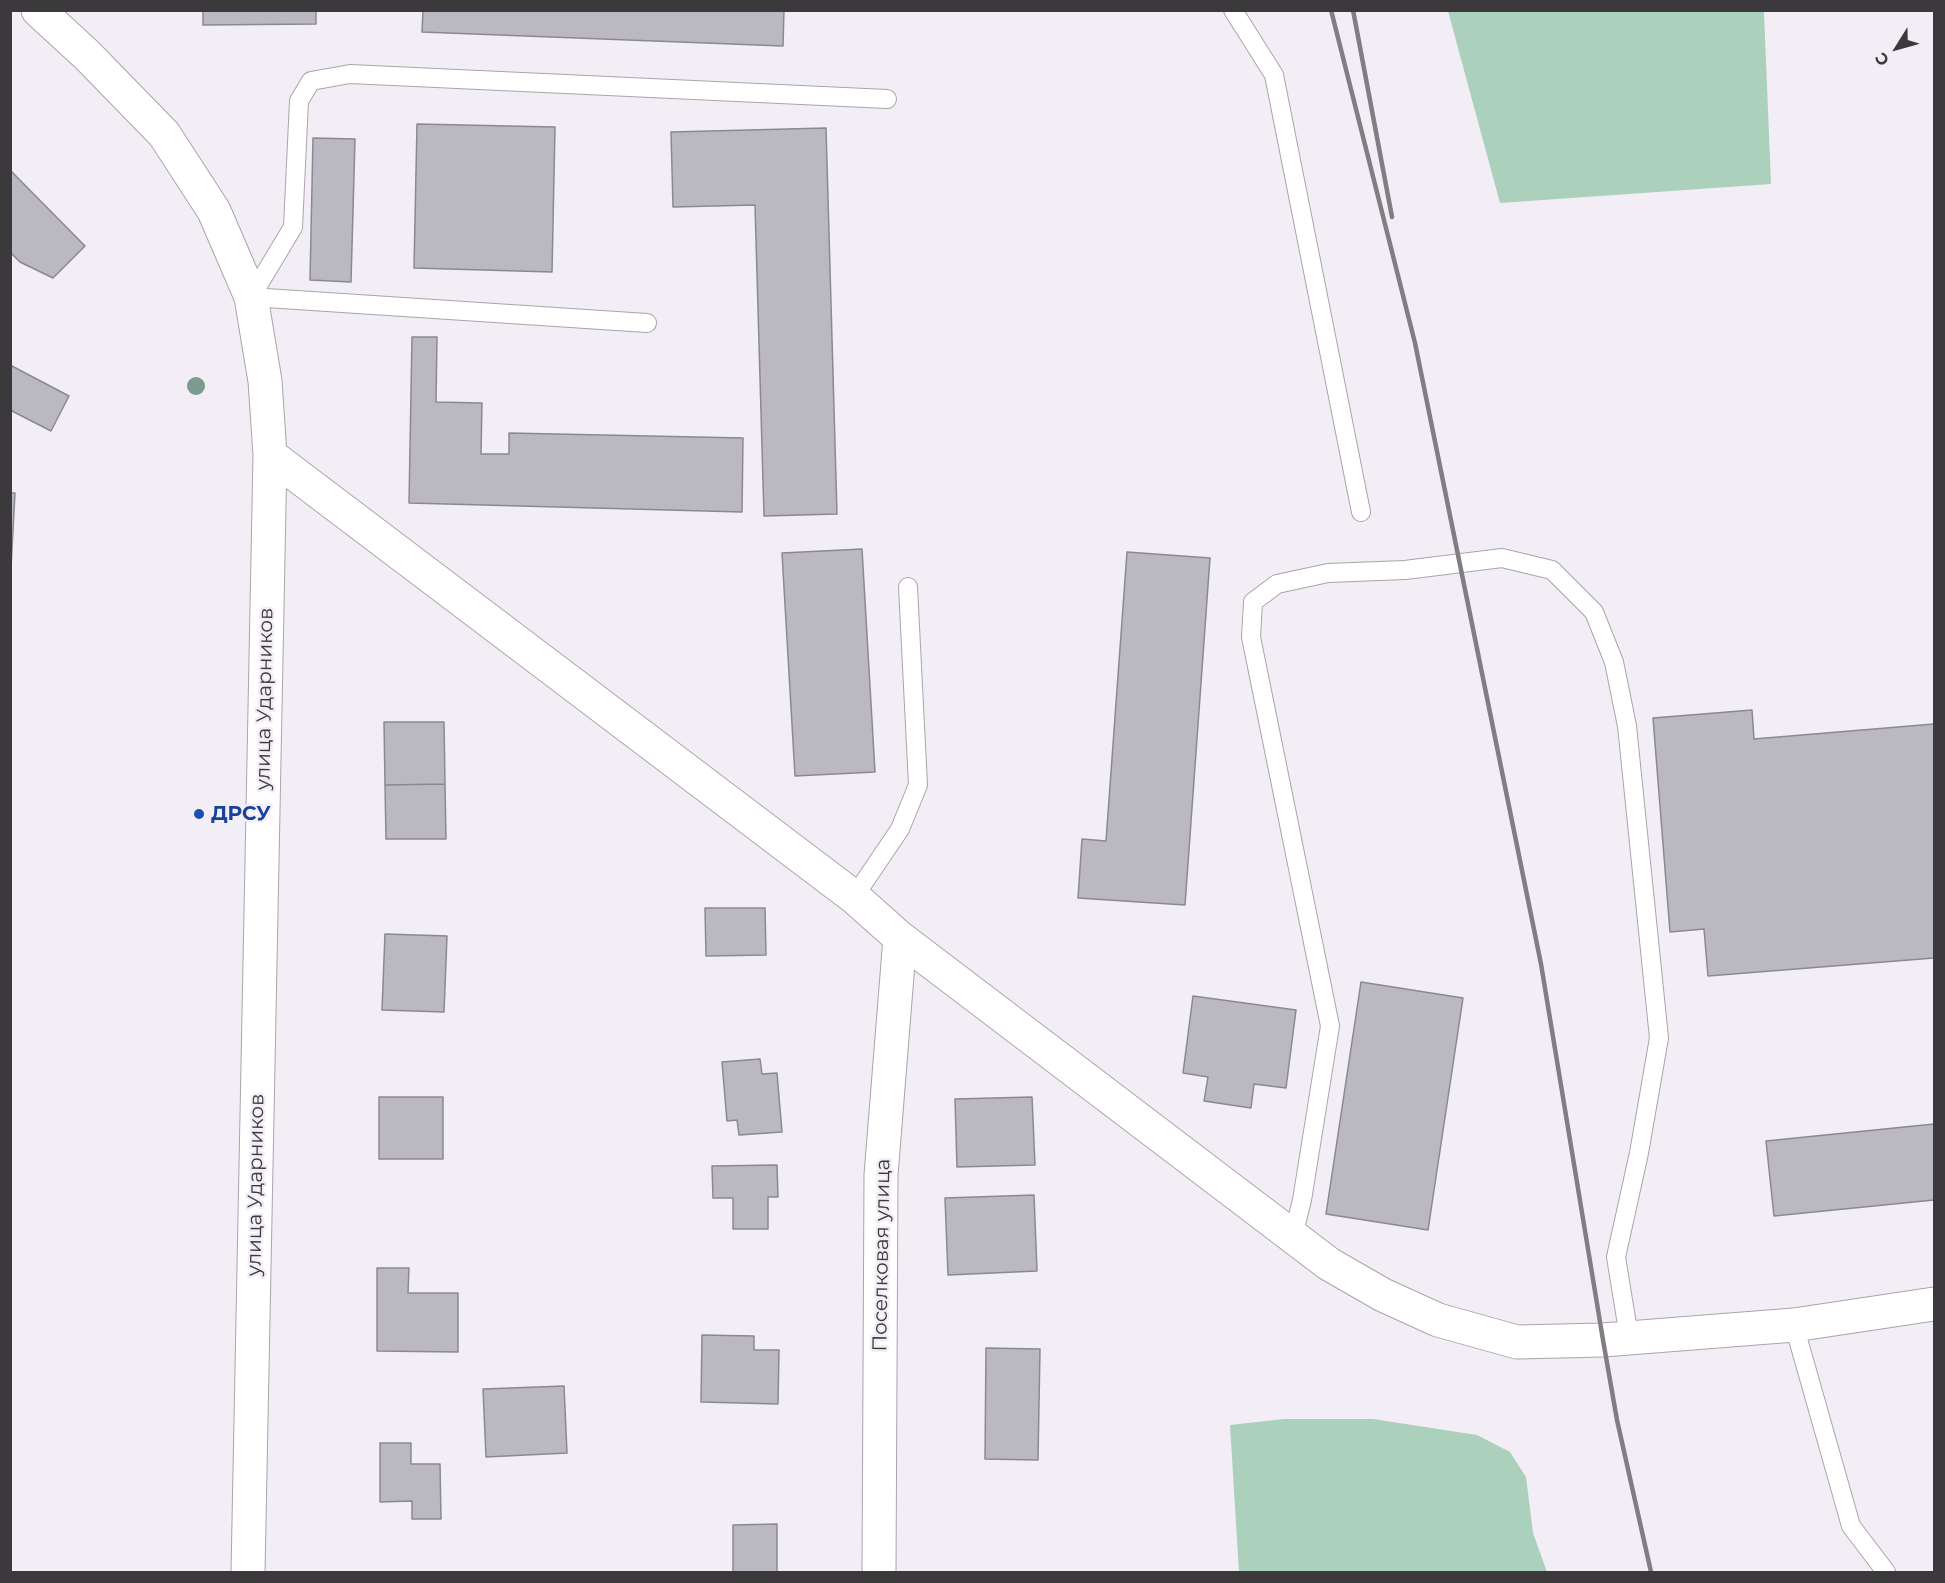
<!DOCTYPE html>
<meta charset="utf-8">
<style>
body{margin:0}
#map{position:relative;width:1945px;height:1583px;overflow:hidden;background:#f3edf5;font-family:Montserrat,sans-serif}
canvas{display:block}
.frame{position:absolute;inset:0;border:12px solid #3b393c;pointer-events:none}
.north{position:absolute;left:1867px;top:18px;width:60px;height:60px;-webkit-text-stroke:4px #f3edf5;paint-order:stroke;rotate:233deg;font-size:16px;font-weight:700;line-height:24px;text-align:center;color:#3b393c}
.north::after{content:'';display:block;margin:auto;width:21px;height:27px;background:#3b393c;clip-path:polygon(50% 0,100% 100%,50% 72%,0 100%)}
</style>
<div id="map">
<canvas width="1945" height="1583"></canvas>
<div class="frame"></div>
<div class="north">С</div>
</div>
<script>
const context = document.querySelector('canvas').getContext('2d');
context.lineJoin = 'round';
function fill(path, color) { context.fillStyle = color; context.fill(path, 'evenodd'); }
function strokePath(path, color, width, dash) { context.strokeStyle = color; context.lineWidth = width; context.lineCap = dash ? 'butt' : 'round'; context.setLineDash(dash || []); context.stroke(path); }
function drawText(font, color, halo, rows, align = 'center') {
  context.font = font + ' Montserrat,sans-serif'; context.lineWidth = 5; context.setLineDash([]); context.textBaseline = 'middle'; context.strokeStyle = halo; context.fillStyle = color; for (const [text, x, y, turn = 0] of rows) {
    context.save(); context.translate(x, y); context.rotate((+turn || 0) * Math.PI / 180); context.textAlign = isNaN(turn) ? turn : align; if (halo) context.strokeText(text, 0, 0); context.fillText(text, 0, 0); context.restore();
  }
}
fill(new Path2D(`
 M1448 11H1771L1764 12 1771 184 1500 203Z
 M1284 1419H1373L1477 1435 1510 1452 1526 1477 1533 1533 1547 1572H1239L1230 1425Z`), '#abd0bc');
const building = new Path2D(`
 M203 10H316V24L203 25Z
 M423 10H784L783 46 422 32Z
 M417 124 555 127 552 272 414 268Z
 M826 128 837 514 764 516 755 205 673 207 671 132Z
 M313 138 355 139 351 282 310 280Z
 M10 170 85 246 53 278 20 262 10 252Z
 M412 337H437L436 402 482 403 481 454H509V433L743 438 742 512 409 503Z
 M10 365 69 396 51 431 10 410Z
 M10 493H15L11 568 10 567Z
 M862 549 875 772 795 776 782 553Z
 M1127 552 1210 558 1185 905 1078 898 1082 839 1106 841Z
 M1752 710 1754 739 1934 724V958L1708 976 1704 929 1670 932 1653 718Z
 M384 722H444L445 784 385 785Z
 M445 784 446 839H386L385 785Z
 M705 908H765L766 955 706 956Z
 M385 934 447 936 444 1012 382 1010Z
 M1361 982 1463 998 1428 1230 1326 1214Z
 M1193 996 1296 1010 1286 1088 1254 1084 1251 1108 1204 1101 1208 1077 1183 1073Z
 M760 1059 762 1074 777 1073 782 1132 739 1135 737 1120 727 1121 722 1062Z
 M379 1097H443V1159H379Z
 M1032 1097 1035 1165 957 1167 955 1099Z
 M1934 1124V1200L1774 1216 1766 1141Z
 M777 1165 778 1197H768V1229H733V1198H713L712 1166Z
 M1034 1195 1037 1271 948 1275 945 1198Z
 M377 1268H409L408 1293H458V1352L377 1351Z
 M702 1335 754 1336V1350H779L778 1404 701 1402Z
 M986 1348 1040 1349 1038 1460 985 1459Z
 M564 1386 567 1453 486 1457 483 1389Z
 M380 1443H411V1464H440L441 1519H412V1501L380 1502Z
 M777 1524V1572H733V1525Z`);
fill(building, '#bab9c2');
strokePath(building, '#8a8991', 1.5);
const lane = new Path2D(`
 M1233 10 1274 75 1361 512
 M647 323 251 297 293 227 299 101 311 81 350 74 887 99
 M854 897 900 829 918 785 908 587
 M1293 1236 1302 1200 1330 1026 1251 637 1253 602 1277 584 1328 573 1405 570 1502 558 1552 570 1594 612 1614 662 1627 726 1659 1038 1639 1153 1616 1257 1629 1337
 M1794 1325 1851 1526 1886 1572`);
const street = new Path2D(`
 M38 10 87 55 164 134 214 211 251 297 265 381 270 455 248 1572
 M270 455 854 897 900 938 1329 1264 1383 1295 1438 1320 1517 1342 1603 1340 1794 1325 1934 1304
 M879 1572 881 1175 900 938`);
strokePath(lane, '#aaa4ab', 20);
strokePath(street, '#aaa4ab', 35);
strokePath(lane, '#fff', 18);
strokePath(street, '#fff', 33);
strokePath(new Path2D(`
 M1331 10 1415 343 1541 964 1603 1340 1617 1420 1651 1572
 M1353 10 1392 217`), '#817d82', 4.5);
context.fillStyle = '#7d9a8f';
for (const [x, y] of [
 [196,386]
]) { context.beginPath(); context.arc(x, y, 9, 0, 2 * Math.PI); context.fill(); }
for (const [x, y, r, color] of [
 [199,814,6,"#1a4fb4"]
]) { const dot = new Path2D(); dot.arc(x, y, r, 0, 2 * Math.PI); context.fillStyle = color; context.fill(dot); strokePath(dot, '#f3edf5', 2); }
drawText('20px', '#3b393c', '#f3edf5', [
 ["улица Ударников",265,699,-89],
 ["улица Ударников",256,1185,-89],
 ["Поселковая улица",882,1255,-89]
]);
drawText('bold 20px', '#164399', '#f3edf5', [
 ["ДРСУ",211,814]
], 'left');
</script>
